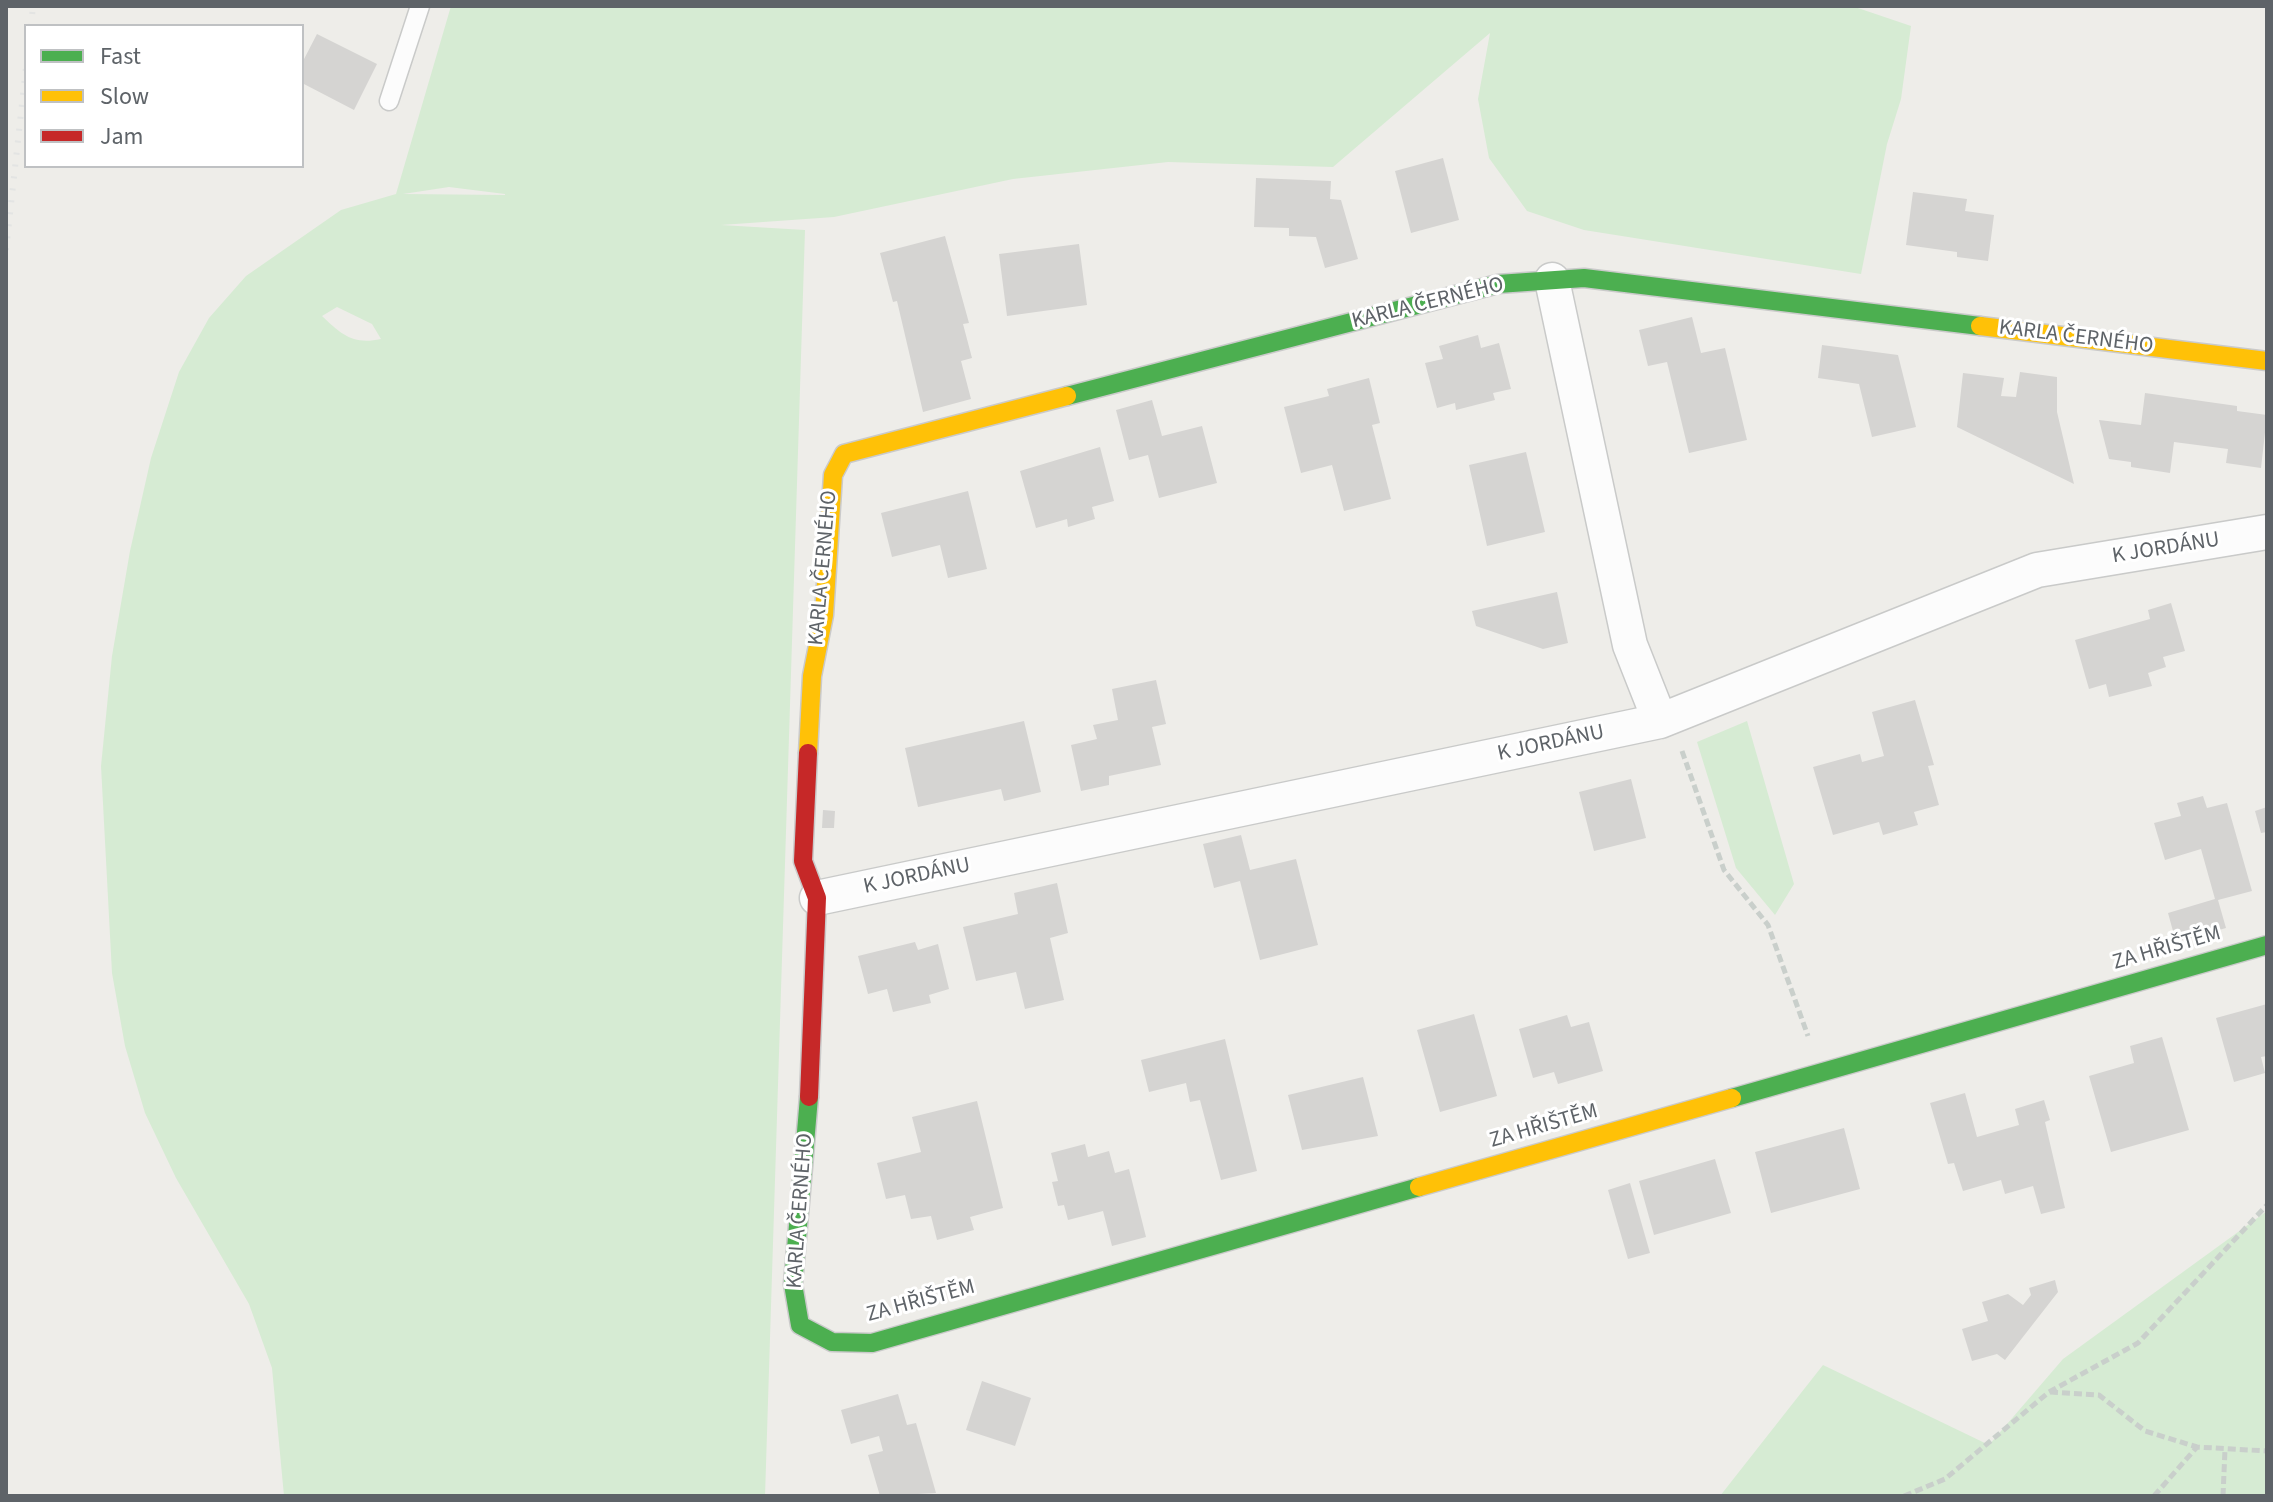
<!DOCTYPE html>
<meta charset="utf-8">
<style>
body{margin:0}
#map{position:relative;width:2273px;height:1502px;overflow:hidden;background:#eeede9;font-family:"Source Sans 3",sans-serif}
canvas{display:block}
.frame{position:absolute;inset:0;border:8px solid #5e6368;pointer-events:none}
.legend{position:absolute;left:24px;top:24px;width:280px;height:144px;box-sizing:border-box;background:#fff;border:2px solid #bfc1c3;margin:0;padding:10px 14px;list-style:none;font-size:24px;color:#5e6368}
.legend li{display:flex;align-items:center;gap:16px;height:40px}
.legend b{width:40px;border:2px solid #bfc1c3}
</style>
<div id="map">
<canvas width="2273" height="1502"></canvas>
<div class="frame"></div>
<ul class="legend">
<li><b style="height:10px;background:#4caf50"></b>Fast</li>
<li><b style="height:10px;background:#ffc107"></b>Slow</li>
<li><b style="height:10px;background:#c62828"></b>Jam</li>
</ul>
</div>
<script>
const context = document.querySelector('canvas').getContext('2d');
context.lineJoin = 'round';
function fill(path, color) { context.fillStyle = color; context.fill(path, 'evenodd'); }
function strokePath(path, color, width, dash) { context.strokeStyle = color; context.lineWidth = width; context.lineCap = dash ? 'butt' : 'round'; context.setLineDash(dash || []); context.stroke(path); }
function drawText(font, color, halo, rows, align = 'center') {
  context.font = font + ' "Source Sans 3",sans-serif'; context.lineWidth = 6; context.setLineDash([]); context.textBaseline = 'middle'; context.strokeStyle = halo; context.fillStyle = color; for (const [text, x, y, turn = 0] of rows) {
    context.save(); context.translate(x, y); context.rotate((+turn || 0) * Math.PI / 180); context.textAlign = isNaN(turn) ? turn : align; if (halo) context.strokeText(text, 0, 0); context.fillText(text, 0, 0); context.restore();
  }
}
fill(new Path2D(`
 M451 6H1852L1911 26 1901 99 1887 144 1861 274 1584 230 1527 211 1489 158 1478 99 1490 33 1333 167 1168 162 1013 179 834 217 721 225 805 230 765 1496H284L272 1368 249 1304 176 1178 145 1113 125 1046 112 973 101 766 112 656 130 551 151 458 179 372 209 318 246 276 341 210 396 194ZM449 187 505 194V195L403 194ZM337 307 372 324 381 339C353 345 342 335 322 316Z
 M1747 721 1794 884 1775 915 1736 868 1697 742Z
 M2267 1211V1496H1720L1823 1365 1989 1445 2063 1359Z`), '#d6ebd3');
fill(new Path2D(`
 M317 34 377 64 354 110 302 83V63Z
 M1443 158 1459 220 1411 233 1395 171Z
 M1256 178 1331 181 1330 199 1341 200 1358 259 1325 268 1316 237 1289 236V228L1254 227Z
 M1913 192 1967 199 1965 211 1994 215 1988 261 1957 257V252L1906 245Z
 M945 236 969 323 963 324 972 358 961 361 971 399 923 412 897 301 893 302 880 253Z
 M1079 244 1087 305 1007 316 999 254Z
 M1692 317 1701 353 1725 348 1747 440 1689 453 1667 362 1648 366 1639 330Z
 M1478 335 1481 348 1499 343 1511 389 1493 393 1495 400 1456 410 1455 403 1437 408 1425 363 1443 359 1439 346Z
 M1822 345 1898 355 1916 427 1872 437 1859 384 1818 378Z
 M2020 372 2057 377V412L2074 484 1957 427 1963 373 2004 378 2001 396 2016 397Z
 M1369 378 1380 423 1372 425 1391 499 1344 511 1332 465 1301 473 1284 407 1329 396 1327 389Z
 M2145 393 2237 406V411L2267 415 2261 468 2226 463 2228 449 2174 442 2170 473 2131 467V462L2109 459 2099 420 2141 425Z
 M1152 400 1162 436 1202 426 1217 483 1159 498 1148 455 1129 460 1116 410Z
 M1100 447 1114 501 1092 507 1095 519 1068 527 1067 519 1036 528 1020 471Z
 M1526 452 1545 532 1487 546 1469 465Z
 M968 491 987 569 948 578 940 545 892 557 881 513Z
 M1557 592 1568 643 1543 649 1476 626 1472 611Z
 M2171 603 2185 651 2163 657 2166 667 2148 673 2152 686 2109 697 2106 684 2089 689 2075 640 2150 619 2148 610Z
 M1156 680 1166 724 1152 727 1161 765 1109 776V785L1081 791 1071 745 1097 739 1093 725 1118 720 1112 689Z
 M1915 700 1934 765 1928 766 1939 805 1914 812 1918 825 1883 835 1879 822 1833 835 1813 767 1860 754 1862 762 1884 756 1872 712Z
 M1024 721 1041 792 1004 801 1001 789 918 807 905 748Z
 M1631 779 1646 838 1594 851 1579 792Z
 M2203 796 2207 808 2227 803 2252 891 2218 900 2226 928 2176 942 2168 913 2215 899 2201 849 2165 860 2154 823 2181 816 2177 803Z
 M2267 807V832L2261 833 2255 811Z
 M823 810 835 811 834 828H822Z
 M1241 835 1250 870 1296 859 1318 945 1260 960 1240 881 1214 888 1203 844Z
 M1057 883 1068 933 1050 938 1064 1000 1025 1009 1016 972 976 981 963 927 1018 914 1014 893Z
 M915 942 918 950 938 944 949 989 929 995 931 1003 893 1012 887 989 868 994 858 956Z
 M2267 1004V1056L2261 1057 2265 1073 2234 1082 2216 1018Z
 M1474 1014 1497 1096 1440 1112 1417 1030Z
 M1567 1015 1571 1027 1589 1022 1603 1071 1558 1084 1554 1072 1533 1078 1519 1029Z
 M2162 1037 2189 1130 2111 1152 2089 1076 2134 1063 2130 1046Z
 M1225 1039 1257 1171 1221 1180 1200 1100 1190 1102 1186 1083 1149 1092 1141 1060Z
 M1363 1077 1378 1136 1302 1150 1288 1095Z
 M1965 1093 1977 1137 2019 1125 2015 1109 2044 1100 2050 1120 2045 1122 2065 1208 2041 1214 2033 1186 2005 1194 2001 1180 1963 1191 1954 1163 1948 1164 1930 1103Z
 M977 1101 1003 1208 970 1217 974 1230 937 1240 931 1216 911 1219 905 1195 886 1199 877 1163 921 1152 912 1117Z
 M1844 1128 1860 1189 1771 1213 1755 1152Z
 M1085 1144 1088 1157 1109 1151 1115 1173 1129 1169 1146 1237 1112 1246 1103 1211 1068 1220 1064 1205 1058 1206 1052 1182 1058 1181 1051 1153Z
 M1715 1159 1731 1213 1654 1235 1639 1181Z
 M1630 1183 1650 1253 1628 1259 1608 1190Z
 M2055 1280 2058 1292 2005 1360 1997 1354 1972 1361 1962 1329 1988 1321 1982 1302 2008 1294 2023 1305 2031 1295 2029 1288Z
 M982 1381 1031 1398 1015 1446 966 1430Z
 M898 1394 907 1425 916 1423 936 1493 880 1496 868 1455 883 1451 879 1436 851 1444 841 1410Z`), '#d5d4d2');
const lane = new Path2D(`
 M389 101 420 6`);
const street = new Path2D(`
 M1552 280 1630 645 1660 721
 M817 898 1660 721 2037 570 2267 532`);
const fast = new Path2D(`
 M1067 396 1498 284 1584 278 1980 326
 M809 1097 793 1284 800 1325 832 1342 872 1343 1419 1187
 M1732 1098 2267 945`);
const slow = new Path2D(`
 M1980 326 2267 361
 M808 753 812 676 824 615 833 475 844 454 1067 396
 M1419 1187 1732 1098`);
const jam = new Path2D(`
 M808 753 803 861 817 898 809 1097`);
strokePath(lane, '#c9cac9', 21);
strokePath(street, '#c9cac9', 37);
strokePath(fast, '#cacaca', 21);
strokePath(slow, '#cacaca', 21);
strokePath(jam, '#cacaca', 21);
strokePath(new Path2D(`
 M1682 751 1724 870 1768 925 1808 1036
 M2050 1392 2099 1395 2145 1431 2197 1447
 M1904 1496 1945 1479 2049 1392 2138 1343 2267 1205
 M2154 1496 2197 1447 2267 1451
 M2223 1496 2225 1449`), '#c9cfcb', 5, [8, 4]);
strokePath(lane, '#fcfcfc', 18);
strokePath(street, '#fcfcfc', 34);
strokePath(fast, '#4caf50', 18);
strokePath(slow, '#ffc107', 18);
strokePath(jam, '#c62828', 18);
strokePath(new Path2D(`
 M6 7V6
 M31 26 33 6
 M6 250 26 67`), '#e3e4e3', 6, [2, 10]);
drawText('22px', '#5e6368', '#fff', [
 ["KARLA ČERNÉHO",1428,304,-14],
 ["KARLA ČERNÉHO",2076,338,7],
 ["K JORDÁNU",2166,549,-9],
 ["KARLA ČERNÉHO",824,568,-85],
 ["K JORDÁNU",1551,744,-12],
 ["K JORDÁNU",917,877,-12],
 ["ZA HŘIŠTĚM",2167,949,-16],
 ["ZA HŘIŠTĚM",1544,1127,-16],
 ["KARLA ČERNÉHO",801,1211,-86],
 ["ZA HŘIŠTĚM",921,1302,-15]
]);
</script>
